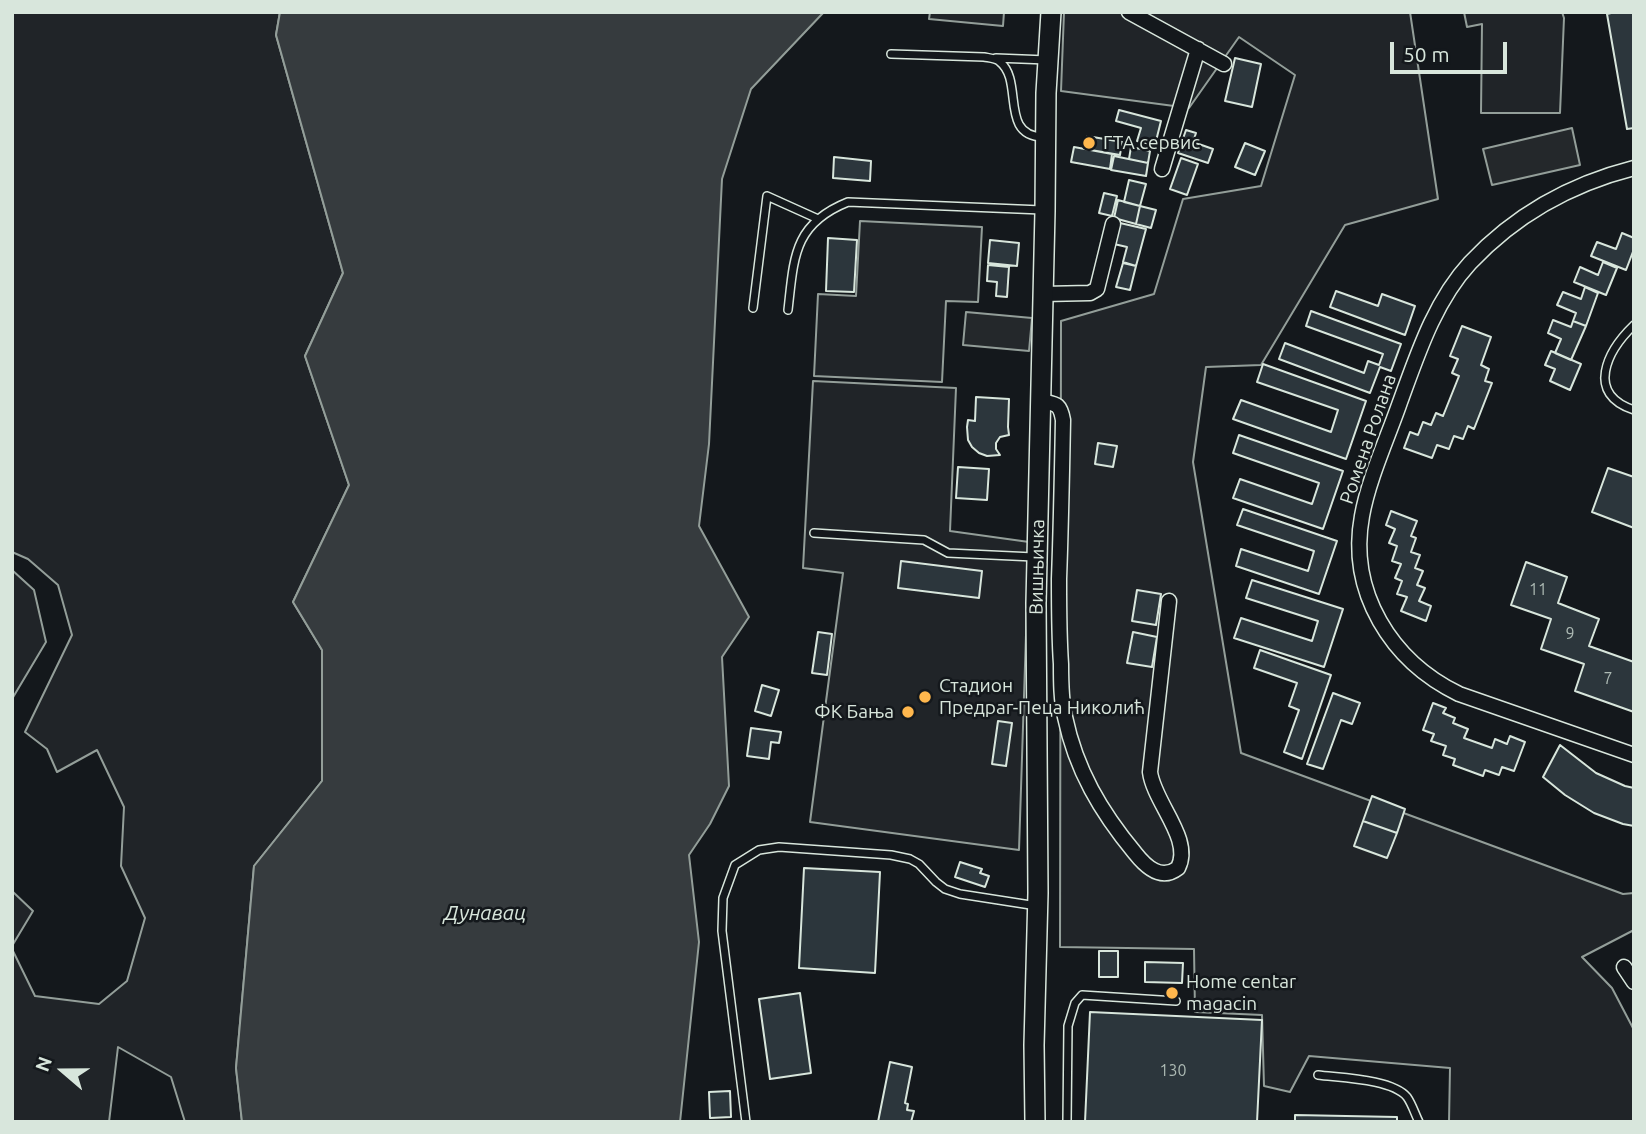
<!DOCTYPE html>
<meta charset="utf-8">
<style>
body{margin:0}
#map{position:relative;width:1646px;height:1134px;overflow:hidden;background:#14181c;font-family:Ubuntu,sans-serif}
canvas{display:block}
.frame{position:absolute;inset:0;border:14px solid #d8e6dc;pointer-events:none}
.north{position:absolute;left:28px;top:1036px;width:70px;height:70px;-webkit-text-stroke:5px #14181c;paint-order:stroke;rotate:290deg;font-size:19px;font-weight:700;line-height:28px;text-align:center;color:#d8e6dc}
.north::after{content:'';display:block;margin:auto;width:24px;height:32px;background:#d8e6dc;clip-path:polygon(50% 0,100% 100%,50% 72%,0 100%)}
.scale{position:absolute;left:1390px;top:42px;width:117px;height:32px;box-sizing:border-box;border:4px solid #d8e6dc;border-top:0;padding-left:9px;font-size:21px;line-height:24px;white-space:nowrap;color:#d8e6dc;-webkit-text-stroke:5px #14181c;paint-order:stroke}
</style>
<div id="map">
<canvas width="1646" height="1134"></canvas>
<div class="frame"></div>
<div class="north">N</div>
<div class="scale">50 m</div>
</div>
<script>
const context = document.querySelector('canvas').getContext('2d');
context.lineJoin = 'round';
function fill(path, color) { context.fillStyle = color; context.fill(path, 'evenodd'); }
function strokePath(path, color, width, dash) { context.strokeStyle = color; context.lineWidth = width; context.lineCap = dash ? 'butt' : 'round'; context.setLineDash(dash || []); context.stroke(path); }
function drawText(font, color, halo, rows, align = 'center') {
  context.font = font + ' Ubuntu,sans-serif'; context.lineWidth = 5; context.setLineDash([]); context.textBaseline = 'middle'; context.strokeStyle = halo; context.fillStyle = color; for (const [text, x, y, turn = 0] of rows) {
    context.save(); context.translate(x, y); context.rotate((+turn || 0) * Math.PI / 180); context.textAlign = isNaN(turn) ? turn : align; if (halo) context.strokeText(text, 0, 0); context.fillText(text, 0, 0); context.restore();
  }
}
const green = new Path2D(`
 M12 12H280L276 35 343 273 305 356 349 485 293 602 322 650V781L254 866 236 1068 242 1122H185L171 1077 118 1047 109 1122H12V949L35 996 99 1004 127 981 145 918 121 866 124 807 97 750 57 772 47 749 25 732 72 635 58 585 28 559 12 552Z
 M930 12H1004L1003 26 929 19Z
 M1064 12H1410L1438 199 1345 225 1261 365 1206 367 1193 462 1241 753 1623 894 1634 893V930L1582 957 1612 988 1634 1030V1122H1449L1450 1068 1309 1056 1290 1092 1264 1086 1262 1015 1195 1012 1194 949 1060 947 1061 321 1154 294 1183 199 1261 186 1295 75 1239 37 1189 108 1061 91Z
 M1464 12H1562L1564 18 1560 113H1481L1482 24 1467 27Z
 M860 221 982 227 978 302 946 301 942 382 814 376 818 294 856 296Z
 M813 381 956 388 950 531 1029 542 1019 850 810 822 843 573 803 568Z
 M12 570 34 590 46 642 12 699Z
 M12 891 33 911 12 946Z`);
fill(green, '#202428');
strokePath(green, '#939e99', 2);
const parking = new Path2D(`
 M1572 128 1580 165 1492 185 1483 149Z
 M966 312 1032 318 1029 351 963 345Z`);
fill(parking, '#24282b');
strokePath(parking, '#939e99', 2);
const water = new Path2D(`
 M280 12H824L751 89 722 179 709 444 699 526 749 617 722 657 729 786 710 824 689 855 699 942 680 1122H242L236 1068 254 866 322 781V650L293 602 349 485 305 356 343 273 276 35Z`);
fill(water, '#363b3e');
strokePath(water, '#939e99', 2);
const building = new Path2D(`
 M1615 12H1634V128L1627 129 1607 14Z
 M1235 58 1261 64 1252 107 1225 101Z
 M1119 110 1161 121 1155 145 1137 141 1141 128 1116 121Z
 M1186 130 1196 133 1193 142 1213 149 1208 163 1178 153Z
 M1087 136 1122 142 1120 155 1085 149Z
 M1245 143 1265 151 1255 175 1235 167Z
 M1074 147 1112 154 1110 169 1071 162Z
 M1131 147 1150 151 1148 163 1129 159Z
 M1114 156 1148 163 1146 176 1111 170Z
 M834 157 871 161 870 181 833 178Z
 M1181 158 1198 164 1187 195 1170 189Z
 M1129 180 1146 184 1140 206 1124 202Z
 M1104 193 1117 196 1112 216 1099 213Z
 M1118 200 1140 206 1136 224 1114 218Z
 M1140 206 1156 210 1151 228 1136 224Z
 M1120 223 1146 229 1136 266 1123 262 1127 247 1114 244Z
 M1622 233 1634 238V249L1626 270 1591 256 1597 242 1616 249Z
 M828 238 857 240 854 292 826 291Z
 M990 240 1019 243 1017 266 988 263Z
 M1603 262 1617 268 1606 295 1574 282 1580 267 1598 275Z
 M1123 263 1136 266 1130 290 1116 287Z
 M988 265 1009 267 1007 297 996 296 997 282 987 281Z
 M1585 287 1598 293 1586 326 1573 321 1576 313 1557 305 1563 292 1581 299Z
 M1336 291 1378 306 1382 294 1415 306 1405 335 1330 307Z
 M1311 311 1401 344 1391 371 1380 367 1370 393 1279 359 1285 343 1364 373 1368 361 1379 365 1383 354 1306 326Z
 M1553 320 1571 327 1573 321 1586 326 1571 360 1555 353 1561 339 1548 333Z
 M1462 326 1491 337 1481 365 1489 369 1485 381 1492 383 1474 429 1468 426 1463 439 1454 436 1449 449 1437 445 1432 458 1404 448 1410 432 1418 435 1423 422 1431 425 1436 413 1443 416 1459 376 1452 373 1458 359 1450 356Z
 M1551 351 1581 364 1570 390 1550 381 1555 369 1545 365Z
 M1263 364 1366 401 1346 459 1233 419 1241 400 1331 432 1338 410 1257 382Z
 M976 397 1009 399 1008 427 1009 435 1000 437 996 443V449L1000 455 987 456 979 453 972 447 968 440 967 427 968 420 975 421Z
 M1239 435 1343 471 1323 529 1233 498 1240 479 1312 504 1319 483 1233 453Z
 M1098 443 1117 446 1113 467 1095 464Z
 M958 467 989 469 987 500 956 498Z
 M1608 468 1634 477V528L1592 512Z
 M1243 509 1337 541 1319 594 1236 566 1241 549 1308 571 1314 551 1237 525Z
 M1391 511 1417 521 1411 536 1416 538 1411 552 1420 555 1415 568 1423 571 1417 585 1425 588 1419 601 1431 606 1426 621 1401 611 1407 597 1397 594 1402 581 1395 578 1401 564 1392 561 1397 546 1389 543 1395 529 1386 525Z
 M901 561 982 571 979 598 898 588Z
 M1526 562 1567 577 1558 603 1599 619 1589 646 1634 662V712L1575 691 1584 664 1541 649 1551 619 1511 605Z
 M1252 580 1343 609 1324 667 1234 638 1241 618 1312 641 1318 621 1246 598Z
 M1137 590 1161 594 1156 625 1132 621Z
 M818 632 832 634 827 675 812 673Z
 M1133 632 1157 637 1152 667 1127 663Z
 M1260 650 1331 675 1302 759 1284 752 1299 710 1289 706 1297 683 1254 668Z
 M762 685 779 690 771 716 755 711Z
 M1333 693 1360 703 1352 724 1341 720 1323 769 1307 764Z
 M1433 703 1446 708 1443 713 1455 718 1453 723 1468 729 1464 738 1492 748 1495 739 1507 744 1510 736 1525 742 1514 771 1502 767 1499 775 1485 770 1483 776 1453 765 1455 759 1443 755 1446 746 1431 741 1434 734 1423 730Z
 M998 721 1012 723 1006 766 992 764Z
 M751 728 781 732 779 743 771 742 769 759 747 756Z
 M1560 745 1596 773 1625 786 1634 788V826L1623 824 1594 813 1565 795 1543 777Z
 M1372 796 1405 809 1397 833 1363 821Z
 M1363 821 1397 833 1387 858 1354 846Z
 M960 862 982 869 980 873 989 876 985 887 955 877Z
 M804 868 880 872 875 973 799 968Z
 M1099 951H1118V977H1099Z
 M1145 962 1183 963 1182 983 1145 982Z
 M800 993 811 1073 770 1079 759 999Z
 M1090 1012 1262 1020 1257 1122H1085Z
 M890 1062 912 1067 905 1103 908 1104 907 1110 914 1111 911 1122H878Z
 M730 1091 731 1117 710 1118 709 1092Z
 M1295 1115 1397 1117V1122H1295Z`);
fill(building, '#2c363c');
strokePath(building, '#d8e6dc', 2);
const lane = new Path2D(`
 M891 54 984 57C989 58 996 58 1000 62 1024 81 999 136 1043 137
 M996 58 1047 60
 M753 308 767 196 818 219
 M788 310C794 258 793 224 848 202L1042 210
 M1634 325C1607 351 1585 394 1634 410
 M814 533 924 540 948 553 1034 557
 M1318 1075C1341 1078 1392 1079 1407 1097 1412 1104 1415 1114 1419 1122
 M746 1122 722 931 723 898 735 865 759 850 779 847 891 855 910 859 919 864 936 882 945 889 960 894 1037 906
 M1067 1122 1068 1026 1075 1003 1082 995 1176 1001`);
const street = new Path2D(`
 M1129 12 1224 64
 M1634 168C1571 184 1515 215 1470 263 1434 302 1417 356 1399 405 1387 439 1368 481 1362 516 1348 592 1391 661 1459 694L1634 755
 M1162 169 1198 49
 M1043 294 1090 293 1097 289 1113 224
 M1041 401C1056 404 1060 403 1063 420 1062 473 1061 526 1059 579 1059 608 1059 636 1061 664 1061 682 1061 700 1065 717 1076 770 1101 812 1135 853 1146 867 1161 881 1178 868 1193 839 1154 803 1150 772L1169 601
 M1624 967 1634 982`);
const secondary = new Path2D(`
 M1035 1122 1034 1045 1038 893 1036 603 1045 211 1046 93 1051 12`);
strokePath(lane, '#d8e6dc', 10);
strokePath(street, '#d8e6dc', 17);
strokePath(secondary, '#d8e6dc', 22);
strokePath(lane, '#14181c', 7);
strokePath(street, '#14181c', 14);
strokePath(secondary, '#14181c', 19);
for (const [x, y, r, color] of [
 [1089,143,7,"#ffb74d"],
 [925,697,7,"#ffb74d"],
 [908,712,7,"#ffb74d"],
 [1172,993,7,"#ffb74d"]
]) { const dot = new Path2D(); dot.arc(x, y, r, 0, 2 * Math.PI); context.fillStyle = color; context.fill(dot); strokePath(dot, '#14181c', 2.5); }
drawText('16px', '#adbab4', null, [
 ["11",1538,590],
 ["9",1570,634],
 ["7",1608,679],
 ["130",1173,1071]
]);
drawText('19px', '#d8e6dc', '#14181c', [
 ["ГТА сервис",1103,143],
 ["Стадион",939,686],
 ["Предраг-Пеца Николић",939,708],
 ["ФК Бања",894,712,"right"],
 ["Home centar",1186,982],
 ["magacin",1186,1004]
], 'left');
drawText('19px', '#d8e6dc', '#14181c', [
 ["Ромена Ролана",1368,439,-71],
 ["Вишњичка",1037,567,-89]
]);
drawText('italic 21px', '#d8e6dc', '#14181c', [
 ["Дунавац",485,913]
]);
</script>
